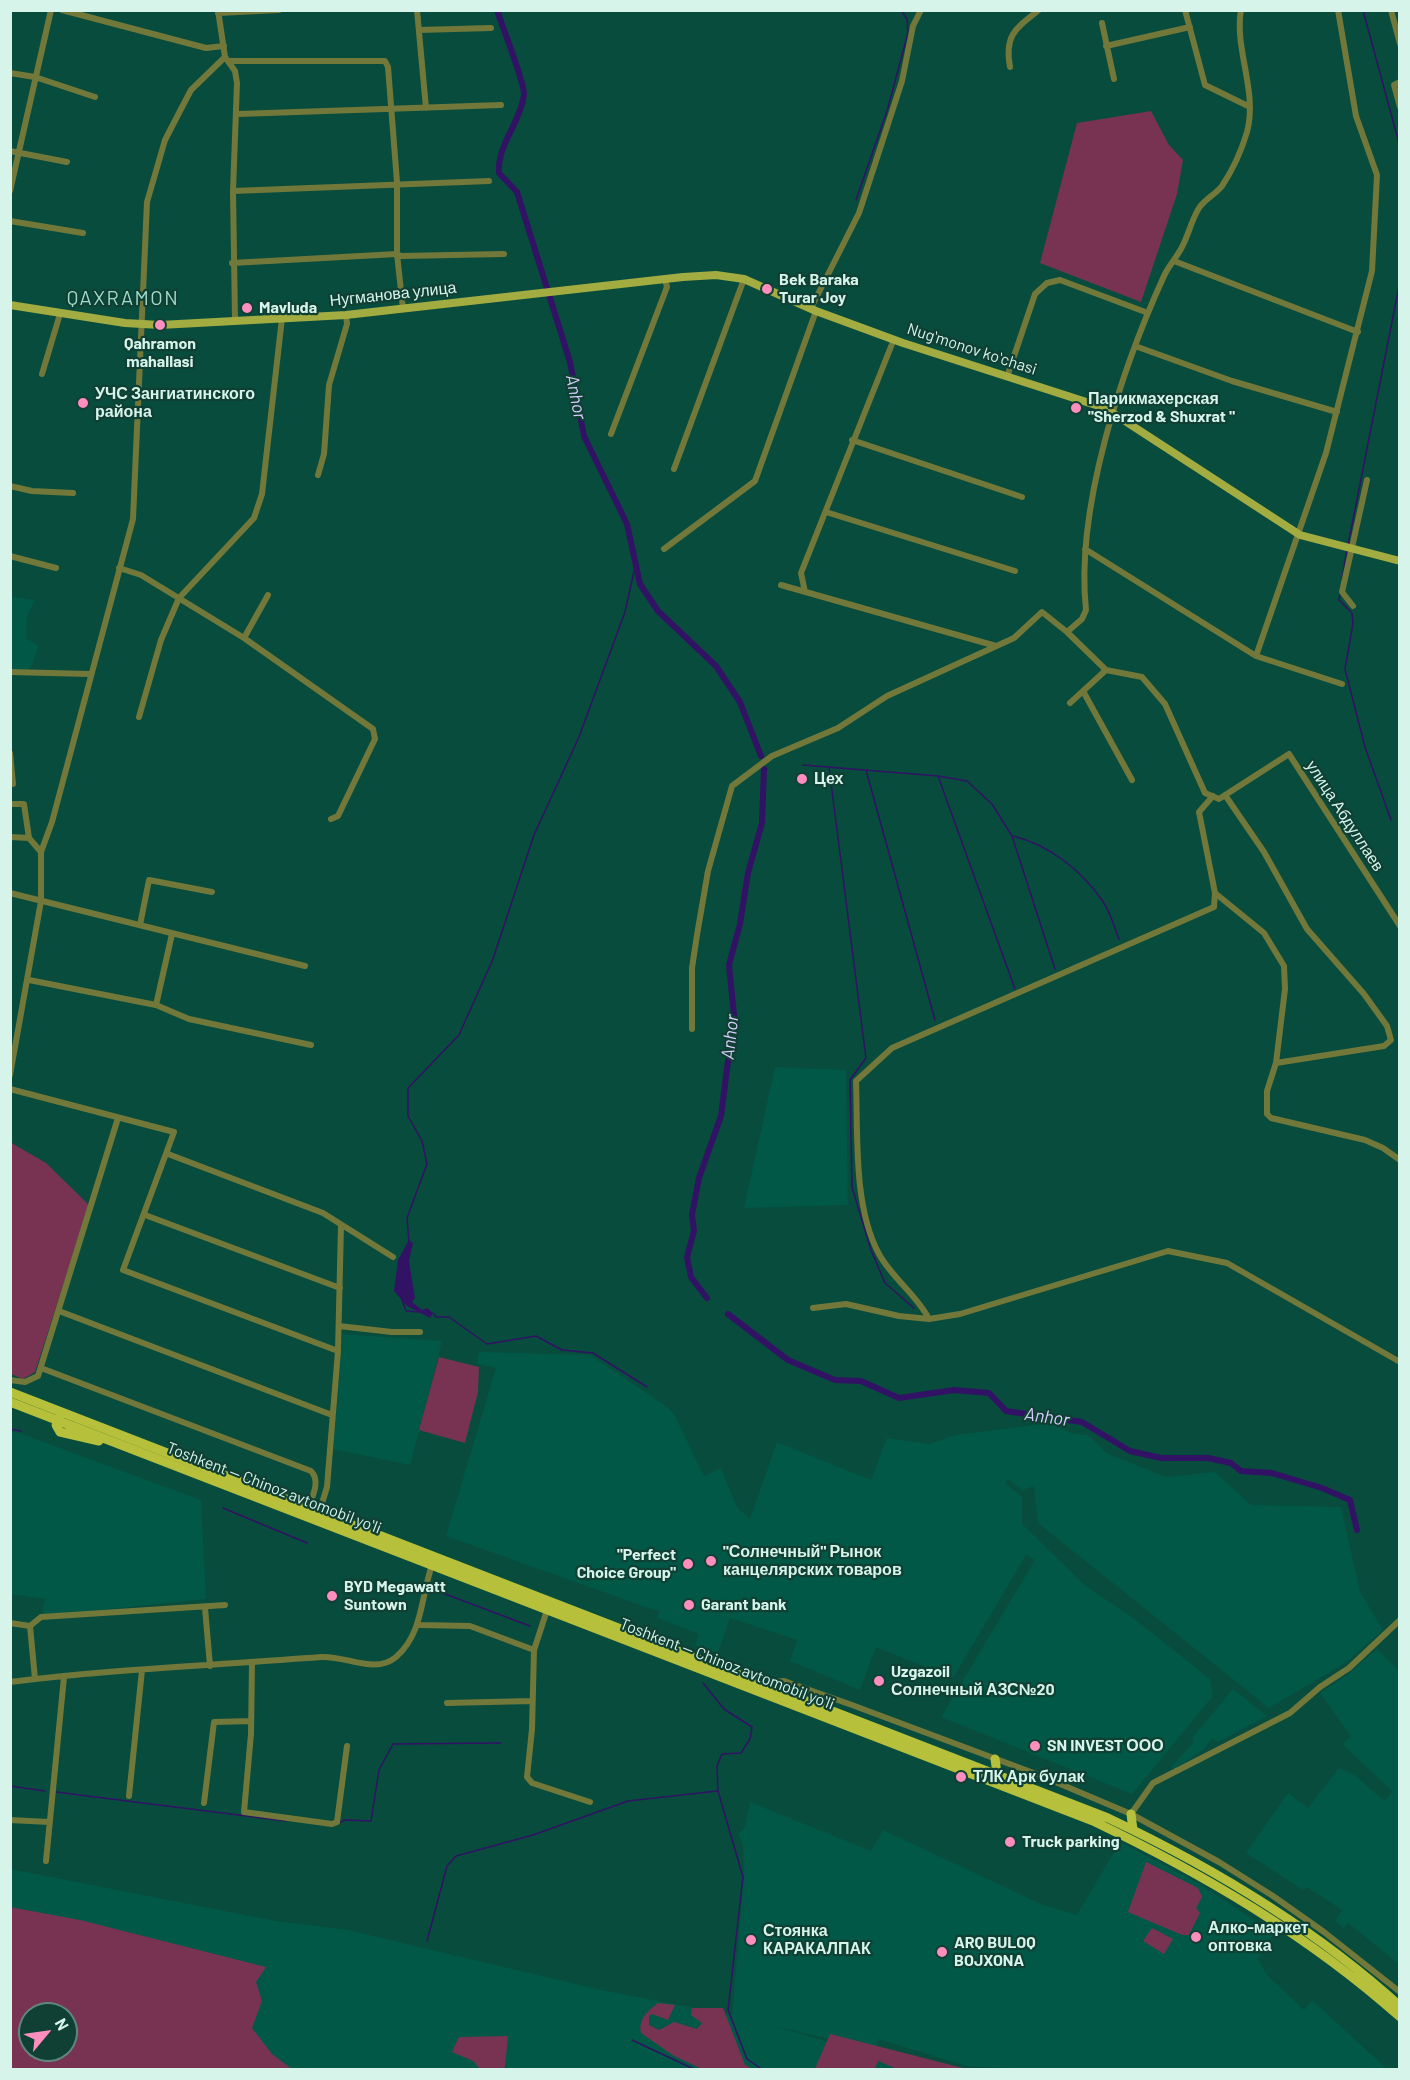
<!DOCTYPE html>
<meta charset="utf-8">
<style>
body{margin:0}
#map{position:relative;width:1410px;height:2080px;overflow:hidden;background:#084c3d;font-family:Barlow,sans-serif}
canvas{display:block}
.frame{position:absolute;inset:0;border:12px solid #d6f4ea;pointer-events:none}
.north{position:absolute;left:18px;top:2002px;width:60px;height:60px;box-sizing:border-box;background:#103f34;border:2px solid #5f877d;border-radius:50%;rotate:61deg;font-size:16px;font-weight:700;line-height:24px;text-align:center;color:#d6f4ea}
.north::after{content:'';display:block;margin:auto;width:21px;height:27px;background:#fd8ebe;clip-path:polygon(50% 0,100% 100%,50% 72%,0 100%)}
</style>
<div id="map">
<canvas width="1410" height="2080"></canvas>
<div class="frame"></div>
<div class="north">N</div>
</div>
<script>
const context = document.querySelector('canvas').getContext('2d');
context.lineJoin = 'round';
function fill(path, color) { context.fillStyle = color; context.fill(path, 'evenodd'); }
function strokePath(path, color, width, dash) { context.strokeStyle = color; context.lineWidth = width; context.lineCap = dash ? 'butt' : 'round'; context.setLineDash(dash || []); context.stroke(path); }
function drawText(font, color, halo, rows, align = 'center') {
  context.font = font + ' Barlow,sans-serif'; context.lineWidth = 4.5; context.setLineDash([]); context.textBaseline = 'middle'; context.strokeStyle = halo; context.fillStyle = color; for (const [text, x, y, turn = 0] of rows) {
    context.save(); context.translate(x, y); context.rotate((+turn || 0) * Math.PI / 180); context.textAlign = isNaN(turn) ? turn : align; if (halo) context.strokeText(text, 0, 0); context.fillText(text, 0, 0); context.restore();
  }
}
fill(new Path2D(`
 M11 597 35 600 27 616 26 638 39 646 31 667 26 670H11Z
 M775 1067 846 1070 848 1205 744 1208Z
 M343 1334 442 1341 410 1465 333 1449Z
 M479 1352 590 1355 666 1406 674 1414 704 1476 721 1468 737 1507 750 1519 777 1442 871 1480 887 1438 929 1444 956 1435 1051 1423 1071 1433 1088 1435 1106 1453 1166 1477 1215 1472 1251 1505 1341 1507 1360 1592 1383 1630 1345 1663 1269 1708 1038 1523 1034 1486 1022 1490 1008 1479 1005 1483 1022 1497V1524L1087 1587 1132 1617 1210 1679 1213 1696 1132 1794 941 1717 1035 1560 1026 1555 953 1678 876 1647 860 1690 790 1661 797 1640 730 1618 718 1653 695 1646 699 1634 657 1618 660 1610H654L446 1536 496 1368 477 1364Z
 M11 1432 19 1433 201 1500 206 1599 42 1616 45 1599 11 1594Z
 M1377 1649 1399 1671V1964L1348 1923 1344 1928 1335 1921 1342 1910 1307 1887 1303 1890 1246 1853 1288 1793 1308 1808 1339 1768 1356 1776 1384 1801 1389 1796 1392 1791 1342 1744 1351 1736 1320 1693 1347 1675Z
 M1233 1689 1267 1716 1218 1742 1212 1739 1202 1751 1174 1769 1171 1767 1194 1742 1192 1738Z
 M750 1802 871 1851 883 1830 1041 1904 1077 1915 1120 1842 1196 1882 1274 1933 1258 1959 1267 1975 1304 2010 1312 2000 1387 2069H1017L967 2066 878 2039 876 2051 967 2069H11L10 1869 276 1921 348 1930 601 1990 732 2015 744 1877 743 1844 738 1834 745 1827ZM30 2014H66V2050H30ZM775 2026 875 2050 828 2042Z`), '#015847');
fill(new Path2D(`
 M1151 111 1169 145 1183 160 1177 194 1141 302 1040 263 1077 123Z
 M10 1142 46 1163 89 1205 35 1372 23 1379 11 1374Z
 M439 1357 479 1367 478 1392 465 1443 419 1430Z
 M1146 1862 1198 1888 1202 1897 1196 1908 1200 1913 1189 1935H1182L1128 1912Z
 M10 1907 80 1920 266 1967 256 1982 262 2001 252 2028 272 2054 292 2069H11ZM30 2014H66V2050H30Z
 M1152 1928 1173 1939 1164 1954 1143 1941Z
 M658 2003 675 2005 668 2020 652 2014 649 2016V2025L659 2030 674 2022 697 2029 702 2023 691 2015 692 2008H723L745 2065 753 2069H702L674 2056 641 2033C638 2019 648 2011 658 2003Z
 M830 2034 967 2069H897L878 2061 875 2069H815Z
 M508 2036 505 2067 501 2069H480L473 2061 452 2052 459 2037Z`), '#783352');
fill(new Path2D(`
 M409 1240 413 1243 409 1261 415 1298 412 1302 422 1310 427 1308 433 1313 430 1318 407 1306 394 1291 398 1260Z`), '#311264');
strokePath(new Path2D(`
 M1363 10 1400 147
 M856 200 887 111 908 33 907 19 901 10
 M1348 545 1400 281
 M1342 580 1347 549
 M1340 594 1339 600 1352 613 1353 623 1345 669 1365 747 1391 820
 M803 765 938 776 967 781 992 804 1012 836 1055 969
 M829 767 866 1058 850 1080 852 1187 871 1250 885 1283 914 1308
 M866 770 935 1020
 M765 771 767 769
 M938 776 1015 989
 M1013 836C1049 845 1080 869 1102 900 1110 911 1114 926 1119 939
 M409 1242 407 1218 427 1164 422 1141 408 1116V1088L459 1035 493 959 534 835 579 737 625 612 635 567
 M401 1297 406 1311 419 1312
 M433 1313 436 1317H449L487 1344 536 1336 562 1350 593 1353 647 1387
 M10 1429 21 1431
 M223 1508 307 1543
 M432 1589 530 1626
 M703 1683 724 1709 752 1727 750 1739 741 1753 722 1754 717 1766 718 1791 743 1877 728 2010 747 2059 763 2070
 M10 1786 45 1791
 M56 1792 286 1821
 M332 1826 345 1820 371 1821 379 1770 393 1744 501 1743
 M427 1941 447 1866 456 1856 533 1835 628 1801 717 1791
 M632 2040 696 2070`), '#311264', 1.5);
strokePath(new Path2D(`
 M497 10C502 26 525 83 524 95 520 124 497 145 499 173L517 192 570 362 584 436 627 524 640 584 658 611 716 666 740 702 761 756
 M707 1298 691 1277 687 1257 694 1231 692 1215 699 1178 721 1116 734 1015 729 965 740 924 748 873 762 823 764 769
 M728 1314 788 1360 835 1380 861 1381 899 1398 954 1390 989 1393 1006 1411 1082 1422 1130 1451 1161 1458H1208L1231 1463 1241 1471 1272 1473 1322 1488 1350 1500 1357 1530`), '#311264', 6);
strokePath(new Path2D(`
 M62 10 206 48 224 46
 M218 10 225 57 235 71 237 83 233 191 235 320
 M417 10 426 108
 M1185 10 1205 85 1250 107
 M1391 10 1400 44
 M218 13 279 10
 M1102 23 1114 79
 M419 30 491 28
 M1106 46 1190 27
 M230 61H385L388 67 397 182V254L403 309
 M1010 67C1004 35 1016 28 1039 10
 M10 73 35 77 95 97
 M1400 82 1394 85 1400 107
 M238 114 501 105
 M10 151 67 162
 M10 191 51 10
 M233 191 489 181
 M10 221 83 233
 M1174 261 1358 332
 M232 263 397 254 401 256 504 254
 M811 308 859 213 902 81 913 26 921 10
 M1135 346 1232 381 1337 412
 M42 374 60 314
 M1007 377 1035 294 1047 283 1060 280 1148 313
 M611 434 667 287 665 279
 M852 440 1022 497
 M674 469 744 279
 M318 475 324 454 329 385 347 324 346 315
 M10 486 32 491 73 493
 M826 512 1015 571
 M664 549 755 481 816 311
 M1085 549 1256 656 1342 684
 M10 556 56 568
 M119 568 141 575 244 638 373 729 375 739 338 816 331 819
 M781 585 996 646
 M805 592 801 573 894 339
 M1353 606 1342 592 1367 480
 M1067 632 1082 619 1086 610C1075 509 1122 368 1164 276 1169 265 1178 256 1183 245 1189 233 1192 219 1199 208 1205 199 1216 194 1222 186 1232 171 1242 149 1247 132 1258 91 1234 49 1241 10
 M244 638 268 595
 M1256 656 1326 453 1372 271 1377 175 1356 116 1338 10
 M10 672 90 674
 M1083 691 1132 780
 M1070 703 1106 670
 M139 717 161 640 179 598 254 518 262 494 282 318
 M10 753 13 784
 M1225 795 1264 852 1307 929 1364 994 1387 1026 1391 1040 1384 1046 1276 1063
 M13 804H24L29 838 41 852
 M10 837 29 838
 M10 893 305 966
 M1215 893 1264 933 1284 966 1285 989 1276 1063 1267 1091V1114L1271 1118 1365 1140 1383 1148 1400 1160
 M140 925 149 880 212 892
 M29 980 156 1005 189 1019 311 1045
 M156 1005 172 934
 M692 1029V968L697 935 708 871 732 786 772 756 838 728 887 696 1014 638 1042 612 1067 632 1106 670 1142 677 1165 704 1205 793 1219 799 1289 754 1400 926
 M10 1075 41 901V852L52 822 133 519 147 202 165 140 180 111 191 90 225 57
 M10 1089 174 1132 123 1270 338 1351
 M168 1154 323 1213 393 1257
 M145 1215 340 1288
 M813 1308 846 1304 899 1316 929 1319 960 1314 1168 1251 1227 1263 1400 1362
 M59 1311 332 1415
 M929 1319C917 1295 892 1278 879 1254 853 1206 858 1134 856 1081L892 1048 1214 907 1215 893 1199 812 1213 796
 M339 1326 392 1332H420
 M41 1368 311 1471C321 1481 312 1497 308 1509
 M10 1380 25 1382 38 1376 118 1118
 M319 1513 327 1487 338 1351 341 1225
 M205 1608 210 1666
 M547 1610 534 1650 532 1729 527 1777 532 1783 590 1802
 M10 1623 30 1626 35 1679
 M419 1625 470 1626 534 1650
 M30 1626 41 1617 225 1605
 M252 1663 251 1734 244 1812 332 1824 337 1822 347 1746
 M10 1682C113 1669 218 1665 321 1657 345 1655 375 1675 396 1657 423 1634 421 1596 432 1565
 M766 1683 784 1681 852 1705 1039 1775 1131 1814 1219 1862 1273 1896 1324 1932 1400 1992
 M447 1703 531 1701
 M129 1796 142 1670
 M204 1803 214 1722 251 1721
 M1131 1814 1153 1783 1290 1713 1320 1687 1349 1668 1400 1620
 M10 1820 49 1822
 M46 1861 64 1677`), '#72783a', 6);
strokePath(new Path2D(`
 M10 305 125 323 160 325 346 315 683 277 716 275 744 279 816 311 903 343 1105 408 1300 535 1400 561`), '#a3ac41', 8);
strokePath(new Path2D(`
 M10 1392 1108 1818C1212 1867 1314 1928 1400 2006
 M10 1402 1093 1821C1203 1874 1308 1935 1400 2017
 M60 1416 56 1425 60 1432 99 1441
 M995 1759 997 1773
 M1131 1814 1133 1830`), '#b6c03a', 9);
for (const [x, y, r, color] of [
 [767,289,6,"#fd8ebe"],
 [247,308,6,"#fd8ebe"],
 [160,325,6,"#fd8ebe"],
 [83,403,6,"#fd8ebe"],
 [1076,408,6,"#fd8ebe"],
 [802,779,6,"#fd8ebe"],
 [711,1561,6,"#fd8ebe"],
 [688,1564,6,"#fd8ebe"],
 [332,1596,6,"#fd8ebe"],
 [689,1605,6,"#fd8ebe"],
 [879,1681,6,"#fd8ebe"],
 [1035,1746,6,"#fd8ebe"],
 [961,1777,6,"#fd8ebe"],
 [1010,1842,6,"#fd8ebe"],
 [1196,1937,6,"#fd8ebe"],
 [751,1940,6,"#fd8ebe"],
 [942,1952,6,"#fd8ebe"]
]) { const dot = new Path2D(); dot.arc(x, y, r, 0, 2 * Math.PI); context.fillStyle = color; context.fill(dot); strokePath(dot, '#103f34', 2); }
drawText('bold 16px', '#d6f4ea', '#103f34', [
 ["Bek Baraka",779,280],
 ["Turar Joy",779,298],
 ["Mavluda",259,308],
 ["Qahramon",160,344,"center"],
 ["mahallasi",160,362,"center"],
 ["УЧС Зангиатинского",95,394],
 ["района",95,412],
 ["Парикмахерская",1088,399],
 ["\"Sherzod & Shuxrat \"",1088,417],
 ["Цех",814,779],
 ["\"Солнечный\" Рынок",723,1552],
 ["канцелярских товаров",723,1570],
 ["\"Perfect",676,1555,"right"],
 ["Choice Group\"",676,1573,"right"],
 ["BYD Megawatt",344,1587],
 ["Suntown",344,1605],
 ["Garant bank",701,1605],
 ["Uzgazoil",891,1672],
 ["Солнечный АЗС№20",891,1690],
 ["SN INVEST ООО",1047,1746],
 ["ТЛК Арк булак",973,1777],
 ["Truck parking",1022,1842],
 ["Алко-маркет",1208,1928],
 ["оптовка",1208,1946],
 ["Стоянка",763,1931],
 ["КАРАКАЛПАК",763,1949],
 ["ARQ BULOQ",954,1943],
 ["BOJXONA",954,1961]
], 'left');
drawText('16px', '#d6f4ea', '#103f34', [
 ["Нугманова улица",393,294,-6],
 ["Nugʻmonov koʻchasi",972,349,18],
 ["улица Абдуллаев",1345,816,57],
 ["Toshkent — Chinoz avtomobil yoʻli",274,1488,21],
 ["Toshkent — Chinoz avtomobil yoʻli",727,1664,21]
]);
drawText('italic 18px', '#d9d0ff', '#103f34', [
 ["Anhor",576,397,79],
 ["Anhor",730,1037,-84],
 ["Anhor",1047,1417,8]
]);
context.letterSpacing = '1.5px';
drawText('20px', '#9fdcc9', '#103f34', [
 ["QAXRAMON",123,298]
]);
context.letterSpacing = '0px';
</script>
